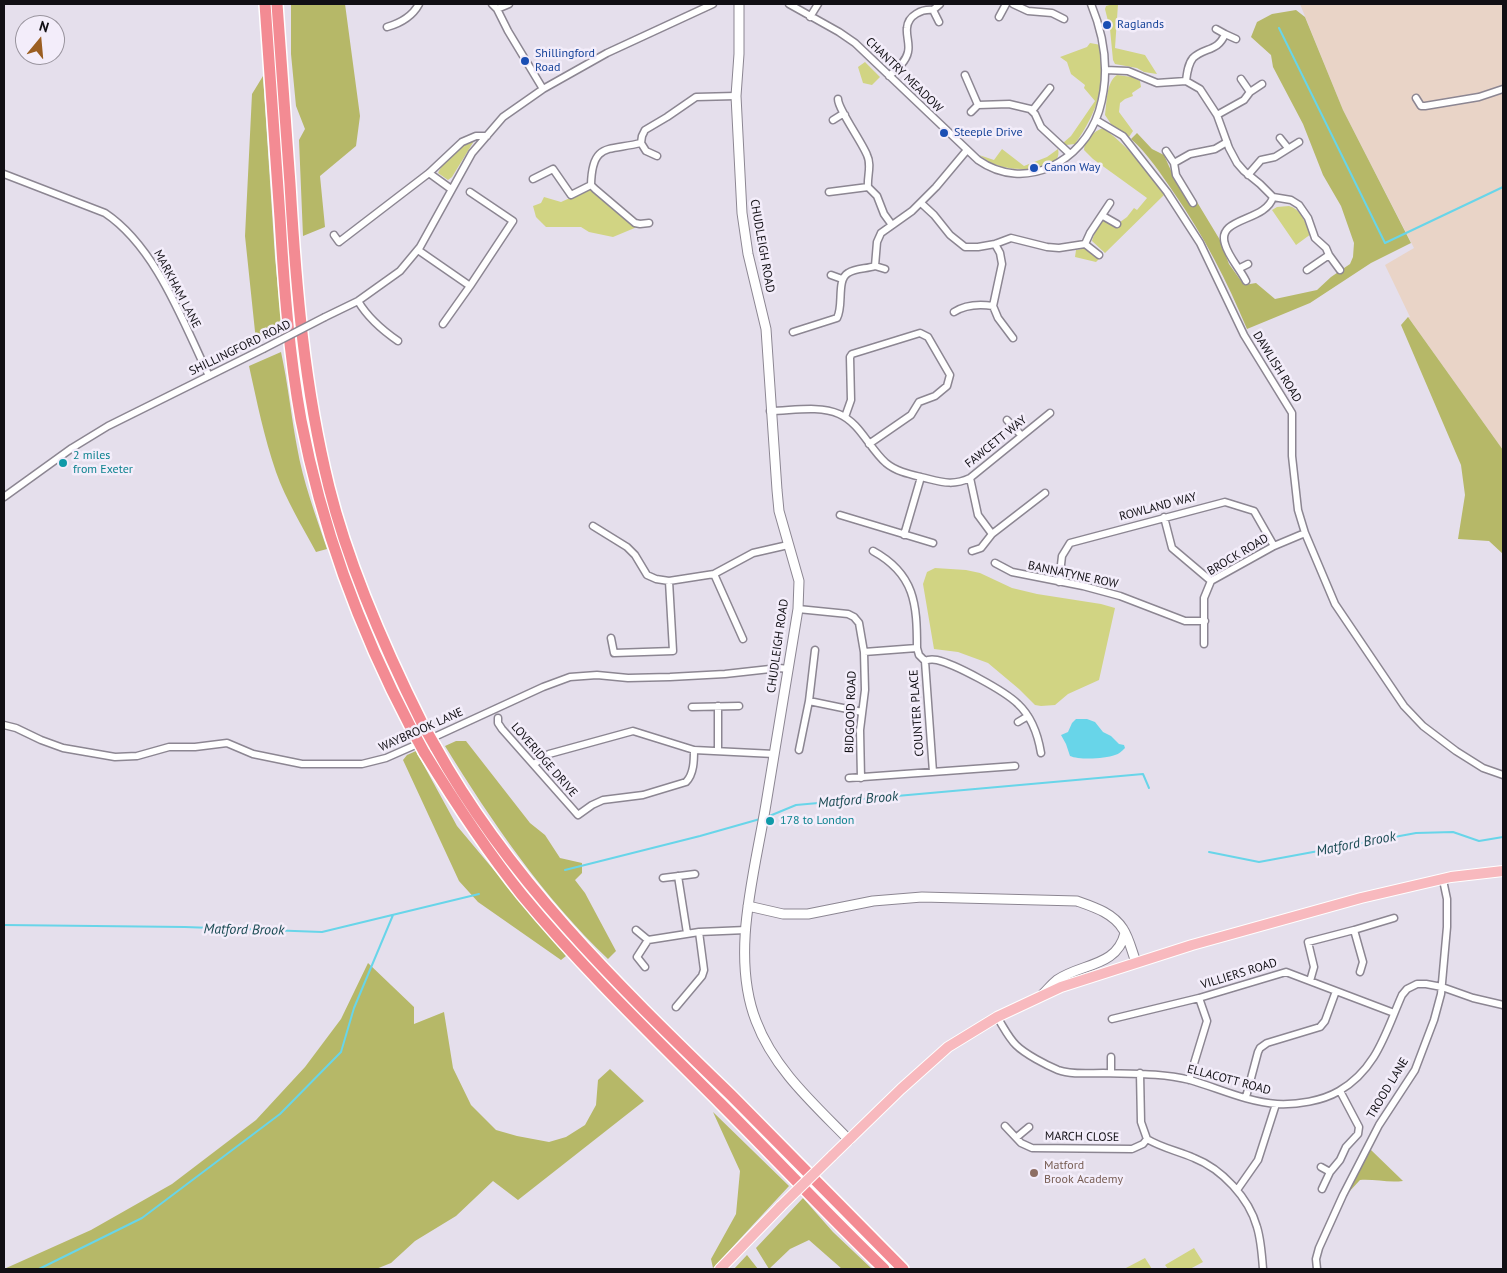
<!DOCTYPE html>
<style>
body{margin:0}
#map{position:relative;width:1507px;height:1273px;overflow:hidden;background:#e5dfec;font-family:"PT Sans",sans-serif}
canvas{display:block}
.frame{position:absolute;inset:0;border:5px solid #110f14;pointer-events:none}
.north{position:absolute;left:15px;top:15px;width:50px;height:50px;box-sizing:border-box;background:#f3edfa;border:1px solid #99949e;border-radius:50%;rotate:17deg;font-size:14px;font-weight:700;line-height:20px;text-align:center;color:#110f14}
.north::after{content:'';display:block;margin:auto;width:18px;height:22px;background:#9b5e21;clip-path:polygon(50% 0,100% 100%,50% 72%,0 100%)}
</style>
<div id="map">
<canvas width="1507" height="1273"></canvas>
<div class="frame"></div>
<div class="north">N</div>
</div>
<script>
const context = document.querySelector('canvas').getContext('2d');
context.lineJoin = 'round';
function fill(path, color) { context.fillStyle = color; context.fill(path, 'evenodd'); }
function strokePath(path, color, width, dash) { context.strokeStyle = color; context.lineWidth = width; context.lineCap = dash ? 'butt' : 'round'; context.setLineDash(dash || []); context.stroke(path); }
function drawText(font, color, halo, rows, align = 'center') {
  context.font = font + ' "PT Sans",sans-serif'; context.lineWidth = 5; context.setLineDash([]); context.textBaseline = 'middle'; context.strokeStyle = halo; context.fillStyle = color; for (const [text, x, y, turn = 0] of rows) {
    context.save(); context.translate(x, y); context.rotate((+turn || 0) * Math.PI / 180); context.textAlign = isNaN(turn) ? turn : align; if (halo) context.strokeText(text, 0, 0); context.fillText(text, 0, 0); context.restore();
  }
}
fill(new Path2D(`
 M1300 4H1503V450L1408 317H1410L1385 265 1414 248 1343 110Z`), '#e9d4c7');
fill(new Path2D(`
 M1113 4H1118L1115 48 1145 55 1157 74 1144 72 1137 68 1115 64 1113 60 1110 29 1105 9 1106 6Z
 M1090 43 1101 45C1106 85 1098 111 1075 144L1066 145 1063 143 1071 136 1095 101 1084 88 1085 85 1071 74 1067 62 1060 57 1087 47Z
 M865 62 880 77 872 85 863 83 858 67Z
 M1117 75 1132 77 1140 81 1141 87 1132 93 1133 96 1125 99 1120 103 1119 112 1133 131 1129 137 1111 124 1105 115C1107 103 1106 82 1117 75Z
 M1103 128C1124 143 1152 173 1164 195L1105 253 1092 241C1094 233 1099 225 1105 219L1116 225 1127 217 1134 208 1137 210 1147 198 1093 159 1084 150C1084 140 1094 131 1103 128Z
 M474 141 452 177 448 180 438 173C445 159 459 145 474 141Z
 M1002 149 1024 166 1047 157 1058 149C1064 173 1014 171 1000 166 992 164 986 160 979 155L994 160Z
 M590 189 637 227 613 237 589 232 581 227H546L536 217 533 206 541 203 544 197 561 202Z
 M1289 206C1301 209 1305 223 1311 234L1296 245 1272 210 1277 207Z
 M1082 249H1087L1100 258 1096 262 1075 257 1076 250Z
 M935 568 966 570 980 573 1012 588 1037 594 1101 604 1115 608 1099 680 1068 694 1055 705 1041 706 1035 705 1019 689 988 663 958 652 934 649 923 584 927 572Z
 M1194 1248 1203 1262 1190 1269H1168L1165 1265Z
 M1145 1258 1152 1269H1124Z`), '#d1d483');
fill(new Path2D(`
 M291 4H345L360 116 356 146 320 176 325 227 303 236 299 140 305 129 296 106 291 54Z
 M1296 10 1305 17 1343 110 1411 243 1371 263 1310 303 1247 329C1227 281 1204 236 1174 193 1161 174 1148 154 1131 139L1137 133 1152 149 1164 155 1177 184 1189 202H1197L1220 240 1229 264 1244 285 1256 283 1275 299 1317 290 1331 277 1350 264 1353 257 1354 243 1341 206 1323 175 1303 124 1273 67 1271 55 1251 37 1257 22 1272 14Z
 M263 76 275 257 282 329 275 335 256 341 245 236 252 94Z
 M1408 317 1503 450V554L1489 541 1458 539 1465 495 1461 465 1401 325Z
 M281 352C288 384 291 415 297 447 303 482 316 516 327 549L316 552C302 526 286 500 276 472 264 437 257 402 249 366Z
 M456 741H466L530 823 545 835 560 858 582 863V873L575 880 585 893 616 951 608 959C543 897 492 822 445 746Z
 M416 751 457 826 566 956 561 960 478 902 459 881 403 760 407 755Z
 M368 963 414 1007V1024L444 1012 453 1068 471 1105 496 1130 517 1136 549 1142 566 1137 585 1125 596 1105 598 1080 610 1069 644 1101 518 1200 493 1181 456 1216 415 1241 391 1263 376 1269H4L91 1230 172 1184 256 1120 305 1067 341 1019Z
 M713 1112 789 1186 713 1268 711 1259 736 1214 740 1171Z
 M1370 1149 1403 1181C1388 1183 1375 1179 1360 1180L1348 1193Z
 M803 1198 833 1232 872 1269H842L809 1240 790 1249 769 1269 756 1248Z
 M747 1255 758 1269H734Z`), '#b6b868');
fill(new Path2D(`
 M1076 719H1087L1095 722 1103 732 1111 736 1119 744 1124 745 1125 748C1122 751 1119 754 1115 755 1105 759 1079 760 1070 756L1066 744 1061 735 1068 732 1072 723Z`), '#68d5e9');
strokePath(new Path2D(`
 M1279 28 1385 243 1503 187
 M767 817 796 805 1143 774 1149 788
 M1209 852 1259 862 1416 833 1453 832 1479 841 1503 837
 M565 870 700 836 760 819
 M4 925 185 927 322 932 479 894
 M39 1269 142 1218 280 1114 341 1052 354 1008 393 915`), '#68d5e9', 2);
const street = new Path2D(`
 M492 4 497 9 508 31 543 89
 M789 4 839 32 855 43 978 160C1025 193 1083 162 1099 111 1110 75 1105 38 1091 4
 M1013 4 1028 11 1052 13 1064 19
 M497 9 509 4
 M933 10 939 22
 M810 17 818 4
 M999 17 1006 4
 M387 27C401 23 412 17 419 4
 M1216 29 1225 34
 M1106 70 1128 71 1157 83 1186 81 1200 89 1217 115 1229 148 1237 163 1244 171 1260 184 1273 197 1291 200 1299 205 1308 218 1315 238 1326 248 1329 255 1340 270
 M965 75 978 105 1009 104 1030 109 1035 114 1041 127 1070 154
 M889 76C896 70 906 62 908 52 910 44 906 36 907 28 908 15 922 9 933 10L940 4
 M1241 79 1250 92
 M1186 81C1187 73 1188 64 1193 58 1204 47 1218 52 1225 34L1236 39
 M1416 98 1421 106H1425L1479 97 1503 89
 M838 99C838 109 862 142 867 155 872 165 867 176 868 187
 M1032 111 1050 88
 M971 112 978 105
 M1217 115 1244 100 1250 92 1262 84
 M833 120 841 115H845
 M1096 120 1123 136 1167 192 1200 243 1244 335 1292 413V456L1298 510 1305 533 1335 604 1404 706 1423 726 1456 751 1483 768 1503 775
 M1280 138 1288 148
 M641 143 646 151 657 156
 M1166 151 1174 163
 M429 173 451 189
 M4 174 105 213C156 247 183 322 209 376
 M1248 175 1261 160 1275 157 1299 142
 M533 179 553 169 571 195 591 185
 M868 187 877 196 884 214 892 225
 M829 192 868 187
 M921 203 934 215 950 235 965 247H978L995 244 1011 238 1047 247 1059 248 1085 244 1099 255
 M1193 203 1176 175 1174 163 1190 154 1215 149 1227 142
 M1103 216 1117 224
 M649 223 640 224 635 223 595 189 591 185C592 142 608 151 641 143L642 136 645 130 667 117 696 97 736 96
 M334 235 339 242 429 173 462 142 476 136H487
 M995 244 1000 253 1002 264 993 306 998 318 1013 338
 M1085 244 1090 233 1110 203
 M418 250 470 286 513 221 470 192
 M875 266 885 269
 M1240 268 1248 264
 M1307 270 1329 255
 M831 275 842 279
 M1246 281C1240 269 1228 256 1225 244 1216 217 1266 222 1273 197
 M358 301C368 318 382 330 398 341
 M954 312C965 305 980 304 993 306
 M325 317 358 301 400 271 420 247 472 153 503 117 543 89 607 53 713 4
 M443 324 470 286
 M793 332 837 318C844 306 836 280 848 273 856 268 866 269 875 266L877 242 881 233 912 211 936 187 967 150
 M770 411C791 411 819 405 839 414 860 423 869 448 886 463 898 473 914 475 929 479 944 483 955 485 970 478L1050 413
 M845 417 851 400 850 357 852 354 920 333 928 337 950 375 947 386 935 396 919 402 911 415 869 444
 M1007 420 1021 435
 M970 478 978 515 992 534
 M4 497 72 448 108 426 263 349
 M840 515 933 543
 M1164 517 1172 548 1211 581
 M593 526 627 547 635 555 647 575 656 579 669 581 714 574 753 553 788 545
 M904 535 921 477
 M873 551C915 574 917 604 917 648
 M972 551 981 548 992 534 1045 493
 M995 563 1012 572 1083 586 1120 596 1185 621H1205
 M714 574 743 639
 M1059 582 1062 556 1070 543 1225 502 1254 511 1274 546
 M798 609 848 614 854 617 859 623 864 652 865 690 860 730 861 778
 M611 638 614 653 673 651 669 581
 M1204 644V598L1211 581 1274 546 1305 533
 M864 652 917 648 919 655 925 661 933 772
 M925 661C929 659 932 659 937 660 955 664 1005 691 1018 704 1032 717 1038 735 1041 753
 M809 701 862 712
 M692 707 739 706
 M498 718V723L502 729 578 815 592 805 603 800 643 795 686 782C694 774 694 760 694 750
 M1018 722 1028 716
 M4 725 16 728 41 740 63 748 115 757 137 756 169 747H195L227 743 253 754 302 764H362L386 758 420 743
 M430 739 543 687 570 677 597 675 628 678 670 677 725 674 779 668 788 669
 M799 750 809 701 815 650
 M718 751V706
 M534 764 549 754 633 731 694 750 774 754
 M849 778 1015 766
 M678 876 687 933
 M663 878 695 874
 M636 930 648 940 637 957 645 967
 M648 940 699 932 746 930
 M1360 972 1363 962 1354 930 1394 918
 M1310 981 1314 967 1308 942 1354 930
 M676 1007 702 976 704 970 699 932
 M997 1017C1003 1026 1008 1037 1016 1045 1025 1054 1046 1065 1058 1070 1071 1075 1089 1073 1103 1073 1133 1074 1161 1073 1190 1080 1218 1088 1247 1102 1277 1104 1297 1105 1322 1101 1339 1091 1377 1069 1386 1031 1402 995L1407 989 1417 984H1426L1442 987 1473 998 1503 1005
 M1112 1019 1199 998
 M1111 1073V1057
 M1140 1073 1141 1122 1147 1139C1162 1148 1178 1151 1194 1158 1222 1169 1249 1198 1257 1227 1261 1240 1262 1255 1263 1269
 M1189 1080 1207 1021 1199 998 1286 972 1394 1013
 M1246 1097 1258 1052 1260 1048 1267 1043 1320 1027 1325 1021 1336 991
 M1005 1126 1021 1143 1032 1148 1132 1149 1143 1144 1147 1139
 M1017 1137 1029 1127
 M1321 1167 1330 1172
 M1322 1189 1330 1172 1340 1160 1346 1147 1358 1134 1359 1127 1340 1091
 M1237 1190 1258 1160 1276 1104
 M1317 1269 1316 1259 1319 1248 1343 1195 1379 1125 1415 1070 1434 1020 1441 994 1447 927V899L1443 880`);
const secondary = new Path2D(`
 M739 4V54L736 96 742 213 748 254 766 329 777 490 779 511 799 581 798 609C787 674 777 739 766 804 755 872 730 954 756 1021 774 1069 814 1104 849 1140
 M748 906 783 914H808L873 901 922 897 1077 901C1094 907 1113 913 1123 929 1129 938 1132 952 1136 962
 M1043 994C1048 989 1052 984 1057 980 1082 963 1117 967 1125 933`);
const primary = new Path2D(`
 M832 1156 901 1089 948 1047 997 1017 1061 987 1192 945 1361 898 1451 877 1503 871
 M720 1269 781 1206`);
const highway = new Path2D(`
 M265 4C270 75 275 147 280 218 284 286 289 354 301 420 322 529 360 631 411 728
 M277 4C281 64 286 124 290 184 296 287 304 386 329 487 349 567 386 651 423 725
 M435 746C510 882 623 990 733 1097 790 1154 846 1212 903 1269
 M424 752C454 801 486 850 522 895 583 969 652 1035 720 1103 775 1158 828 1215 884 1269`);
strokePath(street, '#8c8692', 9);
strokePath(secondary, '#8c8692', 11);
strokePath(primary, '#fff', 12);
strokePath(highway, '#fff', 14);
strokePath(street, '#fff', 6);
strokePath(secondary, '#fff', 9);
strokePath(primary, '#f8b9be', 10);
strokePath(highway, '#f38b93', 11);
const streetBridge = new Path2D(`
 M263 349 325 317`);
const primaryBridge = new Path2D(`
 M781 1206 832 1156`);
const highwayBridge = new Path2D(`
 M423 725 435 746
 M411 728 424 752`);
strokePath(streetBridge, '#8c8692', 9, []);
strokePath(primaryBridge, '#fff', 12, []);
strokePath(highwayBridge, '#fff', 14, []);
strokePath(streetBridge, '#fff', 6);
strokePath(primaryBridge, '#f8b9be', 10);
strokePath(highwayBridge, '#f38b93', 11);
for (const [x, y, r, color] of [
 [1107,25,5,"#1a4fb4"],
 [525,61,5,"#1a4fb4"],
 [944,133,5,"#1a4fb4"],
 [1034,168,5,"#1a4fb4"],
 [63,463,5,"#0f9aa8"],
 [770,821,5,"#0f9aa8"],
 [1034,1173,5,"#8d6e63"]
]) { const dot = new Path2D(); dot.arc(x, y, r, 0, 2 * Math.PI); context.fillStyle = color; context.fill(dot); strokePath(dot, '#f3edfa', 2); }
drawText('12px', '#164399', '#f3edfa', [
 ["Raglands",1117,25],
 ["Shillingford",535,54],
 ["Road",535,68],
 ["Steeple Drive",954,133],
 ["Canon Way",1044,168]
], 'left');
drawText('12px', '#110f14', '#f3edfa', [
 ["CHANTRY MEADOW",904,75,44],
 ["CHUDLEIGH ROAD",762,246,80],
 ["MARKHAM LANE",177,289,62],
 ["SHILLINGFORD ROAD",240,348,-26],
 ["DAWLISH ROAD",1277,367,58],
 ["FAWCETT WAY",996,442,-39],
 ["ROWLAND WAY",1158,507,-15],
 ["BROCK ROAD",1238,555,-31],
 ["BANNATYNE ROW",1073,575,12],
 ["CHUDLEIGH ROAD",778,646,-82],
 ["BIDGOOD ROAD",851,712,-88],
 ["COUNTER PLACE",917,713,-94],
 ["WAYBROOK LANE",421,730,-24],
 ["LOVERIDGE DRIVE",544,760,49],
 ["VILLIERS ROAD",1239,974,-17],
 ["ELLACOTT ROAD",1229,1080,15],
 ["TROOD LANE",1388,1088,-59],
 ["MARCH CLOSE",1082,1137,1]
]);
drawText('12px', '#0d838f', '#f3edfa', [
 ["2 miles",73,456],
 ["from Exeter",73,470],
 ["178 to London",780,821]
], 'left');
drawText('12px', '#785e54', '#f3edfa', [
 ["Matford",1044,1166],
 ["Brook Academy",1044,1180]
], 'left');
drawText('italic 14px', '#1a4a53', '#f3edfa', [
 ["Matford Brook",858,800,-5],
 ["Matford Brook",1356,844,-11],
 ["Matford Brook",244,930,1]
]);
</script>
